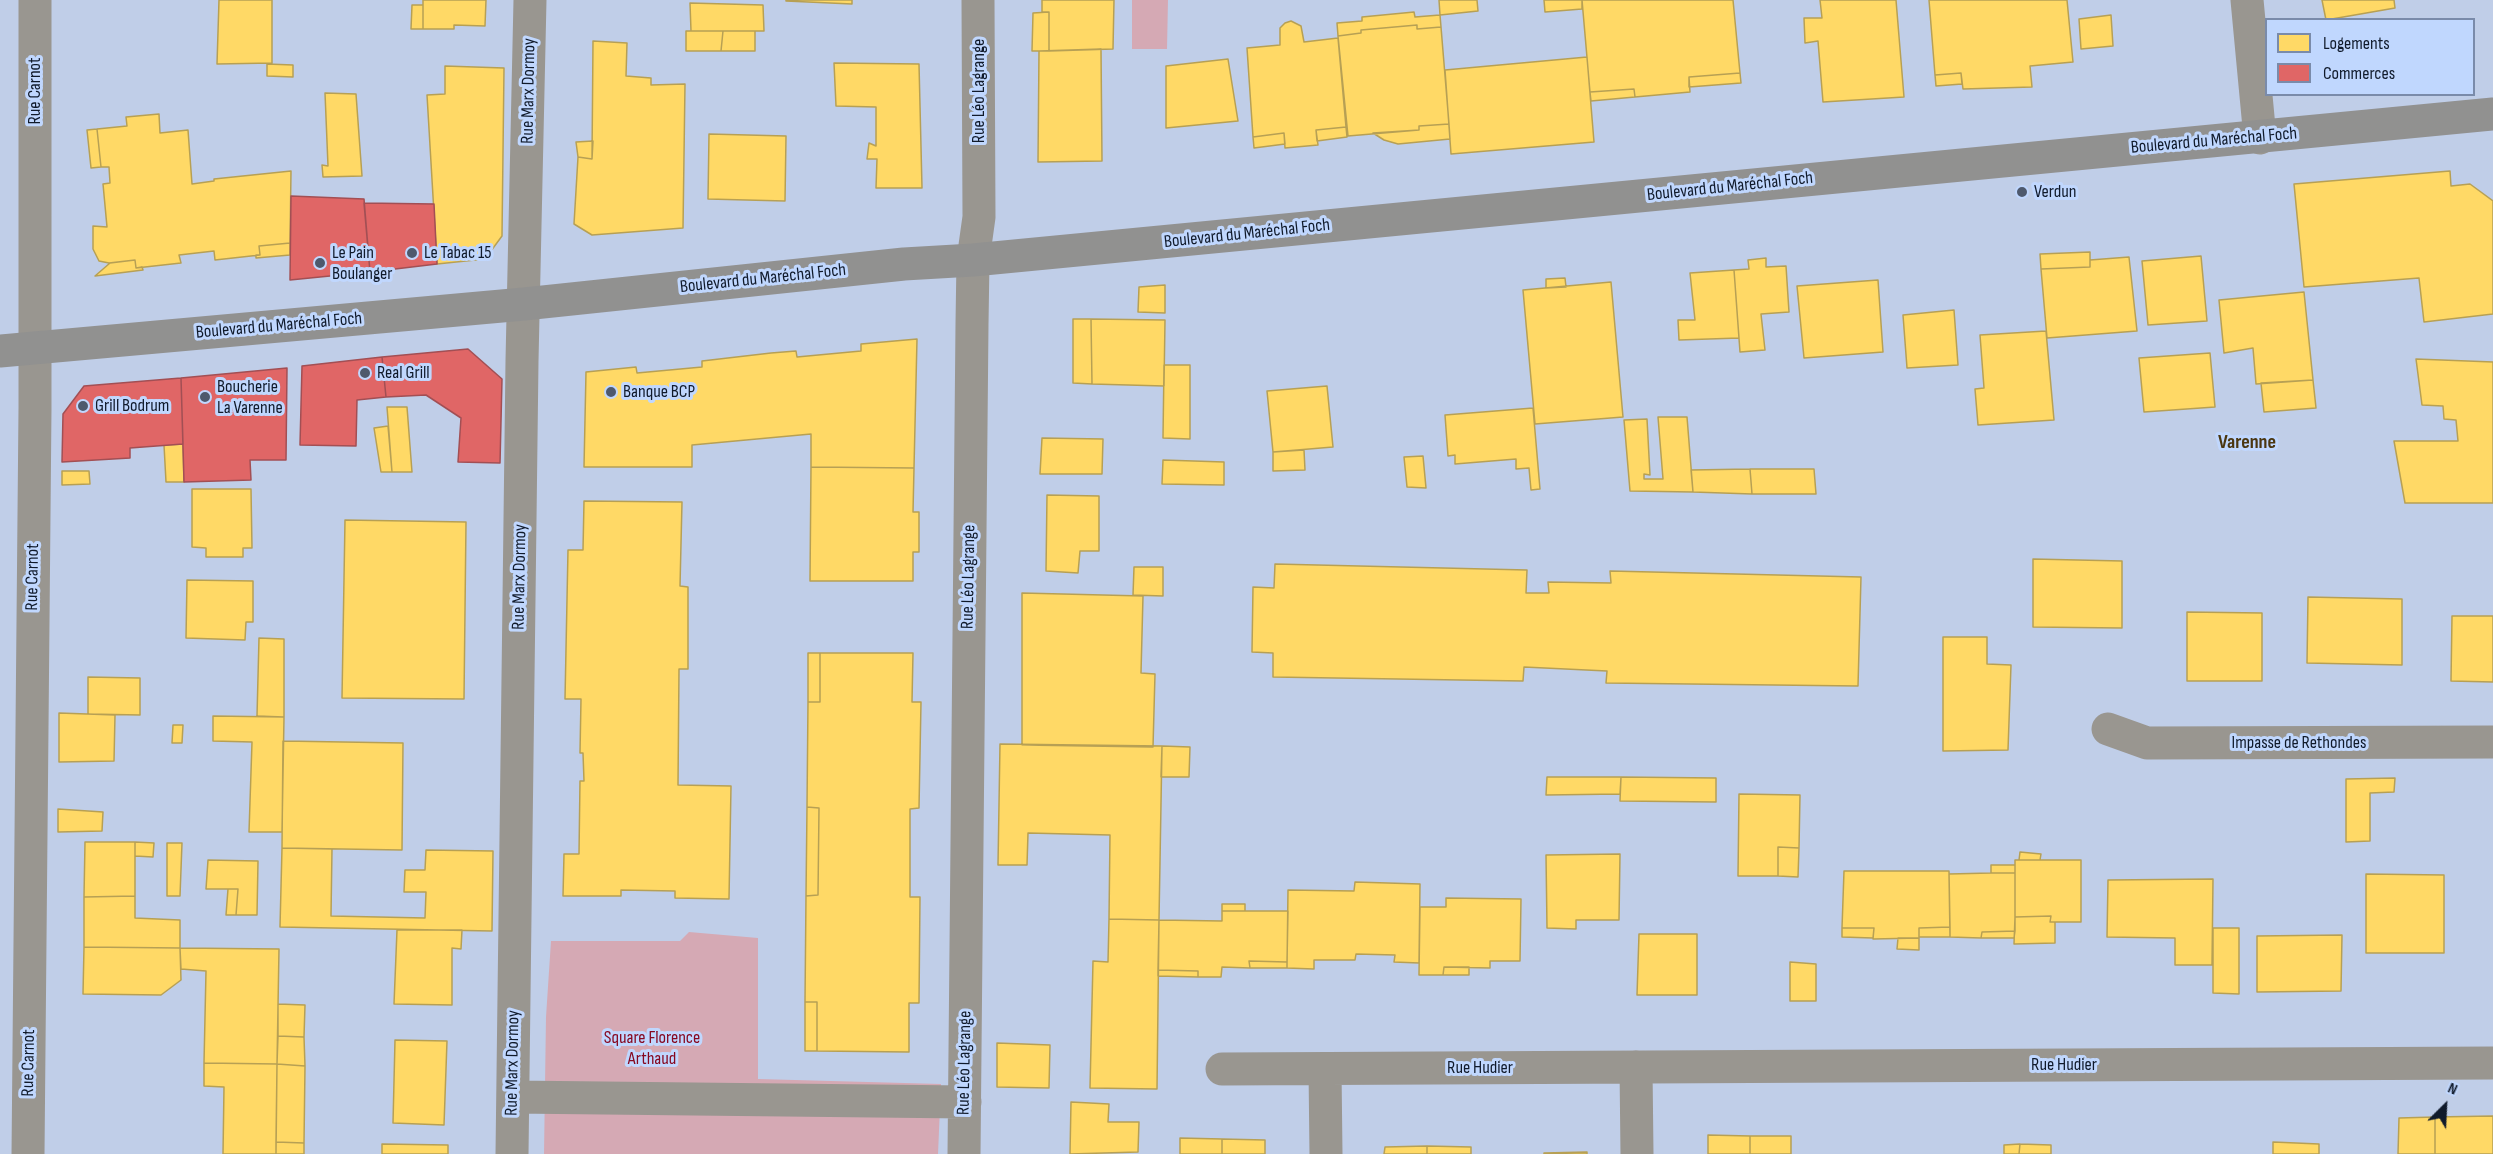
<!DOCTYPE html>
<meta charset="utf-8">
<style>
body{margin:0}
#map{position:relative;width:2493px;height:1154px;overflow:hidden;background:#c0cee8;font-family:"Sofia Sans Condensed",sans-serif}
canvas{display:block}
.legend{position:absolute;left:2265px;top:18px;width:210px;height:78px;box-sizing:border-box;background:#c0d7fe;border:2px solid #7a8baa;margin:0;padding:8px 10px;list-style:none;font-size:18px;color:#101a2b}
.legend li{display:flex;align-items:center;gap:12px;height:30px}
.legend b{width:30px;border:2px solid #7a8baa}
.north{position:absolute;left:2415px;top:1076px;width:60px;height:60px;-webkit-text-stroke:4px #c0d7fe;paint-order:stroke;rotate:24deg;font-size:16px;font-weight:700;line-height:24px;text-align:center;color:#101a2b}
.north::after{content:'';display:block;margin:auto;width:21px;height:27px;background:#101a2b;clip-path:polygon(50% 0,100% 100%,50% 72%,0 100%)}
</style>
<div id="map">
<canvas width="2493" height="1154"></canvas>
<ul class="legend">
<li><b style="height:16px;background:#ffd966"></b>Logements</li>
<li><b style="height:16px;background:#e06666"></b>Commerces</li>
</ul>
<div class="north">N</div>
</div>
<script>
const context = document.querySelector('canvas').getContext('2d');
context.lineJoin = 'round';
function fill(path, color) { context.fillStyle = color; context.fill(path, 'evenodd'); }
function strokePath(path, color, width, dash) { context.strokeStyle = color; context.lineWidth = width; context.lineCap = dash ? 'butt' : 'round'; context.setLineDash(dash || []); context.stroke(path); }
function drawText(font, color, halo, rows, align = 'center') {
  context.font = font + ' "Sofia Sans Condensed",sans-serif'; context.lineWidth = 6; context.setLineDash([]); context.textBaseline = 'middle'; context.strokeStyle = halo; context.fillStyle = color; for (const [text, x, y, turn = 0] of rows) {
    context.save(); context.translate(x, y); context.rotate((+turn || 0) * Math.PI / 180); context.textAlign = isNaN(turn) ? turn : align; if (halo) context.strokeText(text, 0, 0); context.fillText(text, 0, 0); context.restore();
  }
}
fill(new Path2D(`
 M1132 0H1168L1167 49H1132Z
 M689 932 758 938V1079L941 1084 938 1154H544L546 1017 551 941H680Z`), '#d5a9b4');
const homes = new Path2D(`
 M219 0H272V63L217 64Z
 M423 0H486L485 26 454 25V29H423Z
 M852 0V4L786 1V0Z
 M1042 0H1114L1113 49 1049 51V12H1042Z
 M1439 0H1477L1478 11 1440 15Z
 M1544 0H1582V9L1545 12Z
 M1582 0H1733L1740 73 1689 77 1690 92 1635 97 1634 89 1590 92Z
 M1820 0H1896L1904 97 1823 102 1818 41 1805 43 1804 18H1822Z
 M1929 0H2067L2073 62 2030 66 2032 87 1963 89 1961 73 1935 75Z
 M2322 0H2394L2395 8 2326 20Z
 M690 3 763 5 764 31H691Z
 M412 5H423V29H411Z
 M1049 12V51H1032L1033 13Z
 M1414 12 1415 17 1440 15 1441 27 1417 29V25L1361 30V33L1338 36 1337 23 1362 21V17Z
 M2111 15 2113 46 2081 49 2079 19Z
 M1291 21 1301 26 1304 42 1338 38 1346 127 1316 130 1318 145 1285 148 1284 133 1253 137 1247 48 1280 45V28L1285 23Z
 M1417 25V29L1441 27 1449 124 1419 126V130L1348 136 1338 36 1361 33V30Z
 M686 31H723L721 51H686Z
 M723 31H755V51H721Z
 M593 41 627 43 626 76 651 78V85L685 84 683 228 592 235 574 224 578 157 592 159Z
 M1101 49 1102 161 1038 162 1039 51Z
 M1587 57 1594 142 1451 154 1445 70Z
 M1228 59 1238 121 1166 128V66Z
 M834 63 919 64 922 188H876L877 159H867L869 143 876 146V107L836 106Z
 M267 64 293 65V77L267 76Z
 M445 66 504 68 502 236 485 259 437 264 427 95 445 94Z
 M1740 73 1741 83 1689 87V77Z
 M1961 73 1962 84 1936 86 1935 75Z
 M1634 89 1635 97 1591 101 1590 92Z
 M325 93 356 94 362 176 323 177 322 165 328 166Z
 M159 114 160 133 188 130 192 184 214 181V179L291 171 290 243 259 246 260 255 215 260 214 251 179 255 181 263 136 268 135 260 109 263 99 261 93 249V226L107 227 103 184 110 183 109 167H101L97 129 127 126 126 117Z
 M1449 124 1450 139 1398 144 1384 140 1373 133 1419 130V126Z
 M1346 127 1347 137 1317 141 1316 130Z
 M97 129 101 167 91 168 87 130Z
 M1284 133 1285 144 1254 148 1253 137Z
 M709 134 786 136 785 201 708 199Z
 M593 141 592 159 578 157 576 142Z
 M2450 171 2451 186 2470 184 2493 201V314L2424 322 2419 278 2304 287 2294 184Z
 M290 243V255L256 258V255H260L259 246Z
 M2090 252V267L2041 269 2040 254Z
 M2201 256 2207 321 2148 325 2142 261Z
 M2129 257 2137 331 2047 338 2041 269 2090 267V260Z
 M1766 258V267L1786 266 1789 312 1761 314 1765 350 1740 352 1734 270 1749 269 1748 260Z
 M135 260 136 268 142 267 143 270 95 276 110 263Z
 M1734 270 1739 338 1679 340 1678 320H1695L1690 273Z
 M1565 278 1566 287 1546 288V279Z
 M1878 280 1883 352 1804 358 1797 286Z
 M1611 282 1623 417 1535 424 1523 290Z
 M1165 285V313L1138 312 1139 287Z
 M2304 292 2313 380 2256 384 2253 348 2224 353 2219 300Z
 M1954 310 1958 365 1907 368 1903 315Z
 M1073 319H1091L1092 384 1073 383Z
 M1091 319 1165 320 1164 386 1092 384Z
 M2046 331 2054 420 1978 425 1975 389 1984 388 1980 335Z
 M917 339 914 468 811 467V434L692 445V467H584L586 372 636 367 637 373 702 367V361L771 353 796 351 797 357 861 351V344Z
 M2210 353 2215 407 2144 412 2139 358Z
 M2416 359 2493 362V503H2405L2394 441H2458L2456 420 2444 419 2443 406 2422 405Z
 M1164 365H1190V439L1163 438Z
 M2313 380 2316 408 2264 412 2261 383Z
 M1327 386 1333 447 1273 452 1267 391Z
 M387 407H407L412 472H392Z
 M1533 408 1540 489 1531 490 1529 468 1516 469V459L1455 464V455L1448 456 1445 415Z
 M1658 417H1687L1693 492 1630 491 1624 420 1647 419 1650 475 1644 474V479H1663Z
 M388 426 392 472H381L374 428Z
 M1042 438 1103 439 1102 474H1040Z
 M183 444 184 482H166L164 445Z
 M1304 450 1305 470 1273 471V452Z
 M1423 456 1426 488 1407 487 1404 457Z
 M1163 460 1224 462V485L1162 484Z
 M811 467 914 468 913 512H919V552H913V581H810Z
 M1750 469H1814L1816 494H1752Z
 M1750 469 1752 494 1693 492 1691 470Z
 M62 471H89L90 484 62 485Z
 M192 489H251L252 548H243V557H206V548L192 547Z
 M1047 495 1099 496V551H1080L1078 573 1046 571Z
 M584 501 682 502 680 586 688 587V669H679L678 785 731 786 729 899 675 898V891L621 890V896H563L564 854H579L580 781H584L583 753H580L581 699H565L568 550H583Z
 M345 520 466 522 464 699 342 698Z
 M2033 559 2122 561V628L2033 627Z
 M1275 564 1527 570 1526 593H1549L1548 582 1611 583 1610 571 1861 577 1858 686 1606 683 1607 671 1524 667 1523 681 1273 677V653L1252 652 1253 587 1274 588Z
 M1134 567H1163V596L1133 595Z
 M187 580 253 581V622H246L245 640 186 638Z
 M1022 593 1143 596 1141 673 1155 674 1153 747 1022 745Z
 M2308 597 2402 599V665L2307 663Z
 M2187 612 2262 613V681H2187Z
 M2452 616H2493V682L2451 681Z
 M1943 637H1987V664L2011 665 2008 750 1943 751Z
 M259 638 284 639V717L257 716Z
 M808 653H820V702H808Z
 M820 653H913L912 702H921L919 808 910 809V897H920L919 1003H909V1052L817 1051V1002H805L806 896 818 895 819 808 807 807 808 702H820Z
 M88 677 140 678V715L88 714Z
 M59 713 115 715 114 761 59 762Z
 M213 716 284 717 282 832H249L252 742 213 741Z
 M173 725H183L182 743H172Z
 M283 741 403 743 402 850 282 848Z
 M1000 744 1162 746 1159 920 1109 919 1110 835 1028 833 1027 865H998Z
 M1162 746 1190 747 1189 777H1161Z
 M1547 777H1621L1620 794 1546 795Z
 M1621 777 1716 778V802L1620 801Z
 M2395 778 2394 792 2370 793V841L2346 842V779Z
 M1739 794 1800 795 1799 848 1778 847V876H1738Z
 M807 807 819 808 818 895 806 896Z
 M58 809 103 812 102 831 58 832Z
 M85 842H135V896L84 897Z
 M135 842 154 843 153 857 135 856Z
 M167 843H182L180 896H167Z
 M1778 847 1799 848 1798 877 1778 876Z
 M282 848 332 849 331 916 425 918 426 892H404L405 870H425L426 850 493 851 492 931 280 927Z
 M2020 852 2041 854 2040 860H2019Z
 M1620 854 1619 920H1576V929L1547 928 1546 855Z
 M208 860 258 861 257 915H236L238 889H206Z
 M2015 860H2081V922H2050L2051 916 2015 917Z
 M1991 865H2015V873H1991Z
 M1844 871H1949L1950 927 1919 928V938L1873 939 1874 928H1842Z
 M1991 873H2015V931L1982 932 1981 938 1950 937 1949 874Z
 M2366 874 2444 875V953H2366Z
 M2213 879 2212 965H2175V938L2107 937 2108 880Z
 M1355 882 1420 884 1419 963 1394 962 1395 955 1356 954 1355 960H1314V969L1287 968 1288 890 1354 891Z
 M228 889H238L236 915H226Z
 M135 896V918L180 920V948L84 947V897Z
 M1446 898 1521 899 1520 961H1490V968L1444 967 1443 975H1419L1420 907H1446Z
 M1222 904H1245V911H1222Z
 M1222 911H1288L1287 962 1249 961 1250 968 1222 967 1221 977H1198V971L1158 970 1159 920 1222 921Z
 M2051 916 2050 922H2055V943L2014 944 2015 917Z
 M1109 919 1159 920 1157 1089 1090 1088 1093 961 1108 962Z
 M1950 927V937H1919V928Z
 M1842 928H1874L1873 938 1842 937Z
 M2213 928H2239V994L2213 993Z
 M397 930H462L461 949 452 948V1005L394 1004Z
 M2015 931 2014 938H1981L1982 932Z
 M1639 934H1697V995H1637Z
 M2342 935 2341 991 2257 992V936Z
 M1898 938H1919V950L1897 949Z
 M84 947 180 948 181 980 161 995 83 994Z
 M180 948 279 949 277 1064 204 1063 206 971 181 969Z
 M1249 961 1287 962V968H1250Z
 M1790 962 1816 964V1001H1790Z
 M1444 967H1469V975H1443Z
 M1158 970 1198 971V977L1158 976Z
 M805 1002H817V1051H805Z
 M278 1004 305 1005 304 1037 278 1036Z
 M278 1036 304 1037 305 1066 277 1064Z
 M395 1040 447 1041 444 1125 393 1123Z
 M997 1043 1050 1045 1049 1088 997 1087Z
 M204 1063 277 1064 276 1154H223L224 1087 204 1086Z
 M277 1064 305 1066 304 1143 276 1142Z
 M1071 1102 1109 1104 1108 1122H1139L1138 1152 1070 1154Z
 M2493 1116V1154H2435V1117Z
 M2435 1117V1154H2398L2399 1118Z
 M1708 1135 1750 1136V1154H1708Z
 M1750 1136H1791V1154H1750Z
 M1180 1138 1222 1139V1154H1180Z
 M1222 1139 1265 1140V1154H1222Z
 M276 1142 304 1143V1154H276Z
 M2273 1142 2319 1144V1154H2273Z
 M382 1144 448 1145V1154H382Z
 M2020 1144 2019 1154H2004V1145Z
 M2020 1144 2051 1145V1154H2019Z
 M1427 1146 1471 1147V1154H1427Z
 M1427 1146V1154H1384L1385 1147Z
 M1587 1152V1154H1544V1153Z`);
fill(homes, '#ffd966');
strokePath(homes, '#b7a054', 1.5);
const shops = new Path2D(`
 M291 196 364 199 370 272 290 280Z
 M364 203 434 204 437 264 370 272Z
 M468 349 502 379 500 463 458 462 461 418 426 395 386 397 382 357Z
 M382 357 386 397 357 400 356 446 300 445 302 366Z
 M287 368 286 460H250L251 480 184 482 181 378Z
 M181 378 183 444 130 448V458L62 462 63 414 84 386Z`);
fill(shops, '#e06666');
strokePath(shops, '#a24f54', 1.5);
strokePath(new Path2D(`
 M2247 0 2260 138
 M2108 729 2147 743 2493 742
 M1636 1067 1637 1154
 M1222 1069 2493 1063
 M1325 1069 1326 1154
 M513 1097 965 1102
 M28 1154 35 408V0
 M512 1154 522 361 530 0
 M964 1154 972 324 973 260 979 217 978 0`), '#999690', 33);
strokePath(new Path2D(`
 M0 351 524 304 904 264 973 260C1480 210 1987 165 2493 114`), '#919190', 33);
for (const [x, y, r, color] of [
 [2022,192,6,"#4e596d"],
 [412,253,6,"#4e596d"],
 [320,263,6,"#4e596d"],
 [365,373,6,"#4e596d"],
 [611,392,6,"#4e596d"],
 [205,397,6,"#4e596d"],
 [83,406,6,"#4e596d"]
]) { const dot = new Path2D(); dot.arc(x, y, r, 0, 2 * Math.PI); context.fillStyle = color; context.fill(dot); strokePath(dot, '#c0d7fe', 2); }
drawText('18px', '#101a2b', '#c0d7fe', [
 ["Rue Carnot",35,91,-90],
 ["Rue Marx Dormoy",529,91,-89],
 ["Rue Léo Lagrange",979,91,-90],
 ["Boulevard du Maréchal Foch",2214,141,-5],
 ["Boulevard du Maréchal Foch",1730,187,-6],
 ["Boulevard du Maréchal Foch",1247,234,-6],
 ["Boulevard du Maréchal Foch",763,279,-6],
 ["Boulevard du Maréchal Foch",279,326,-5],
 ["Rue Carnot",33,577,-89],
 ["Rue Marx Dormoy",520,577,-89],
 ["Rue Léo Lagrange",969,577,-89],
 ["Impasse de Rethondes",2299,743],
 ["Rue Carnot",29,1063,-89],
 ["Rue Marx Dormoy",513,1063,-89],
 ["Rue Léo Lagrange",965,1063,-89],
 ["Rue Hudier",2064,1065],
 ["Rue Hudier",1480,1068]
]);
drawText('18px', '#101a2b', '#c0d7fe', [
 ["Verdun",2034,192],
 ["Le Pain",332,253],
 ["Boulanger",332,274],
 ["Le Tabac 15",424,253],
 ["Real Grill",377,373],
 ["Boucherie",217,387],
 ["La Varenne",217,408],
 ["Banque BCP",623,392],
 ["Grill Bodrum",95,406]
], 'left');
drawText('18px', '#860820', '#c0d7fe', [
 ["Square Florence",652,1038],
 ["Arthaud",652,1059]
]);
drawText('bold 20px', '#4b3711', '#c0d7fe', [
 ["Varenne",2247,443]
]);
</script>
